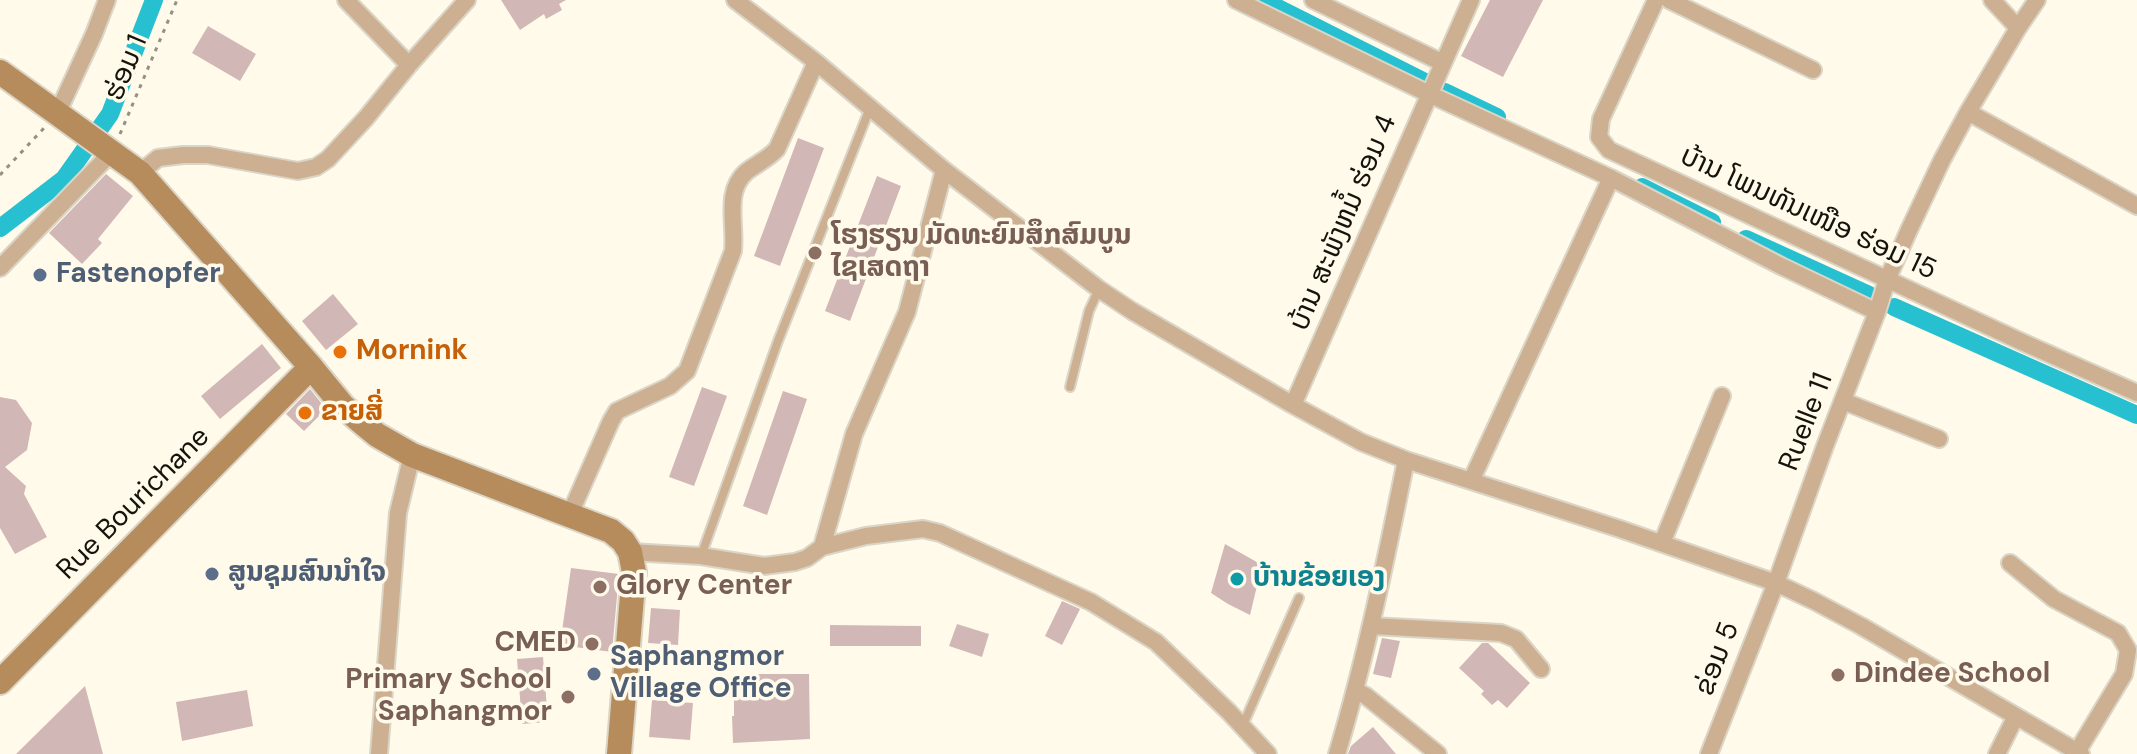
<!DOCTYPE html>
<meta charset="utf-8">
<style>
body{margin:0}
canvas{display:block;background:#fffae9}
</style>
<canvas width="2137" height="754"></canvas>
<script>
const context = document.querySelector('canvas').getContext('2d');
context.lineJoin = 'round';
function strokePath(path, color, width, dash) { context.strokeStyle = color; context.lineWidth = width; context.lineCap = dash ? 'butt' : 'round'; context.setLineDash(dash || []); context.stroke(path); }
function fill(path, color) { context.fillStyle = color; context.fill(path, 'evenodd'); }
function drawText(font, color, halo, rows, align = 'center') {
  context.font = font + ' "DM Sans","Noto Sans Lao",sans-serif'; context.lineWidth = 7; context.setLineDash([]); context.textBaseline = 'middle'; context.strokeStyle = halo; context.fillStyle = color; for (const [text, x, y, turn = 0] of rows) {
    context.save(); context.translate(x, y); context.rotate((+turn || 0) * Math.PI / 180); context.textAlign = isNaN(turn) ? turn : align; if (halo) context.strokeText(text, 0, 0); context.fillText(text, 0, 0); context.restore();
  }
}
strokePath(new Path2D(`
 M1262 0 1423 81
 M1445 92 1497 117
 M1642 187 1712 222
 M0 228 64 179 110 114 154 0
 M1746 239 1869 295
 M1894 307 2137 415`), '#26c0d1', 18);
fill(new Path2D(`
 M501 0H566L559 4 562 10 546 19 544 14 520 30Z
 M1490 0H1543L1503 77 1461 56Z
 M208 26 256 54 240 81 192 53Z
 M798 138 824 148 780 266 754 256Z
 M106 174 133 196 98 239 102 243 82 264 49 233Z
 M877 176 901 186 850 321 825 311Z
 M333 294 358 324 326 350 302 321Z
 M262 344 281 368 220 419 201 396Z
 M702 387 727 396 694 486 669 477Z
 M310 389 326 409 304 431 286 414Z
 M783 391 807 399 767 515 743 506Z
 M0 397 16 400 32 423 27 450 5 467 26 486 24 494 47 537 15 554 0 528Z
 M1225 544 1262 565 1250 615 1228 604 1211 593Z
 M571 568 619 574 612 652 560 645Z
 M1062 601 1080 609 1062 645 1045 636Z
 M651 608 680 610 678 645 648 643Z
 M957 624 989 634 982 657 949 646Z
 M830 625 921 626V646H830Z
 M1382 638 1400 641 1391 678 1373 674Z
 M1482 643H1488L1530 683 1507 708 1498 700 1492 705 1481 694 1484 691 1459 668Z
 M543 657 548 722 522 724 517 659Z
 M734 674H809L810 739 733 743 732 716H734Z
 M85 686 103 754H16Z
 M247 690 253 726 182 741 176 702Z
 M652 700 693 703 690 740 649 737Z
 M1373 727 1396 754H1348L1351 746Z`), '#d1b8b7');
const lane = new Path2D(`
 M1070 387 1089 311 1099 289
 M701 556 778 341 870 108
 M1243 725 1299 598`);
const street = new Path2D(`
 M346 0 409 65
 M735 0 816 62 944 170 1099 289 1132 311 1293 405 1361 442 1406 460 1620 529 1776 583 1814 601 1861 626 2081 754
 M1236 0 1429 94 1611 178 1781 266 1877 312
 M1313 0 1443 63
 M1656 0 1601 119 1599 137 1609 150 2022 342 2137 393
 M1669 0 1813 70
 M1992 0 2018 28
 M58 112 94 34 107 0
 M1968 112 2137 206
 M140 173 158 158 183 155H208L298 171 316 167 328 159 366 118 409 65 467 0
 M0 268 112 152
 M1843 401 1939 439
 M1293 405 1471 0
 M1471 481 1611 178
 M570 514 611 421 617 411 670 386 687 371 733 251C736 224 724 192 746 172 756 164 768 159 777 149L816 62
 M1662 543 1722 396
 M822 547 854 434 907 312 944 170
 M630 552 701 556 764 566 795 562 807 558 822 547 866 536 923 529 940 533 1091 602 1156 642 1229 712 1268 754
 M2010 563 2054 599 2118 633 2128 650 2124 674 2077 752
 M1372 626 1501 633 1516 639 1541 669
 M1356 691 1366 696 1438 754
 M379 754 398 513 412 455
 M1337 754C1366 657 1386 559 1406 460
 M1709 754 1776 583 1825 446 1877 312 1887 280 1909 230 1942 160 1968 112 2018 28 2037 0
 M1997 754 2016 716`);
const secondary = new Path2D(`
 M0 72 140 173 311 367 343 406 360 421 377 435 412 455 611 531 623 541 630 552 634 572 619 754
 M0 682 311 367`);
strokePath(lane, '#dad5c6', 12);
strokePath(street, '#dad5c6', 20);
strokePath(secondary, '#dad5c6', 28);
strokePath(new Path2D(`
 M120 134 177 0
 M0 175 45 127`), '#949184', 3, [4, 6]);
strokePath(lane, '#cdb091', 8);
strokePath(street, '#cdb091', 16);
strokePath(secondary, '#b68c5c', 24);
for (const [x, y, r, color] of [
 [815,253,8,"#8d6e63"],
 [40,275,8,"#5c6f8a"],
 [340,352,8,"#e8710a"],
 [305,413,8,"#e8710a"],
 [212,574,8,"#5c6f8a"],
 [1237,579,8,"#0f9aa8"],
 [600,587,8,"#8d6e63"],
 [592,644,8,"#8d6e63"],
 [594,674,8,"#5c6f8a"],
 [1838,675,8,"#8d6e63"],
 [568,697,8,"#8d6e63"]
]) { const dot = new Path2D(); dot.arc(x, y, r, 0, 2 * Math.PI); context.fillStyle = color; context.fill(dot); strokePath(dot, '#fffae9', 3); }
drawText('28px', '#15140c', '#fffae9', [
 ["ຮ່ອມ 1",127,68,-67],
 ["ບ້ານ ໂພນທັນເໜືອ ຮ່ອມ 15",1808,214,25],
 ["ບ້ານ ສະພັງຫມໍ້ ຮ່ອມ 4",1344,223,-67],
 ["Ruelle 11",1807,422,-69],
 ["Rue Bourichane",134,504,-45],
 ["ຂ່ອມ 5",1718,659,-69]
]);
drawText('bold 28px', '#785e54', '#fffae9', [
 ["ໂຮງຮຽນ ມັດທະຍົມສຶກສົມບູນ",831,237],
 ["ໄຊເສດຖາ",831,269],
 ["Glory Center",616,587],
 ["CMED",576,644,"right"],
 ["Dindee School",1854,675],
 ["Primary School",552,681,"right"],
 ["Saphangmor",552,713,"right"]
], 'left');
drawText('bold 28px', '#4e5e75', '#fffae9', [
 ["Fastenopfer",56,275],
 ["ສູນຊຸມສົນນຳໃຈ",228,574],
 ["Saphangmor",610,658],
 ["Village Office",610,690]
], 'left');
drawText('bold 28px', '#c56008', '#fffae9', [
 ["Mornink",356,352],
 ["ຂາຍສີ່",321,413]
], 'left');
drawText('bold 28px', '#0d838f', '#fffae9', [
 ["ບ້ານຂ້ອຍເອງ",1253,579]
], 'left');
</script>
